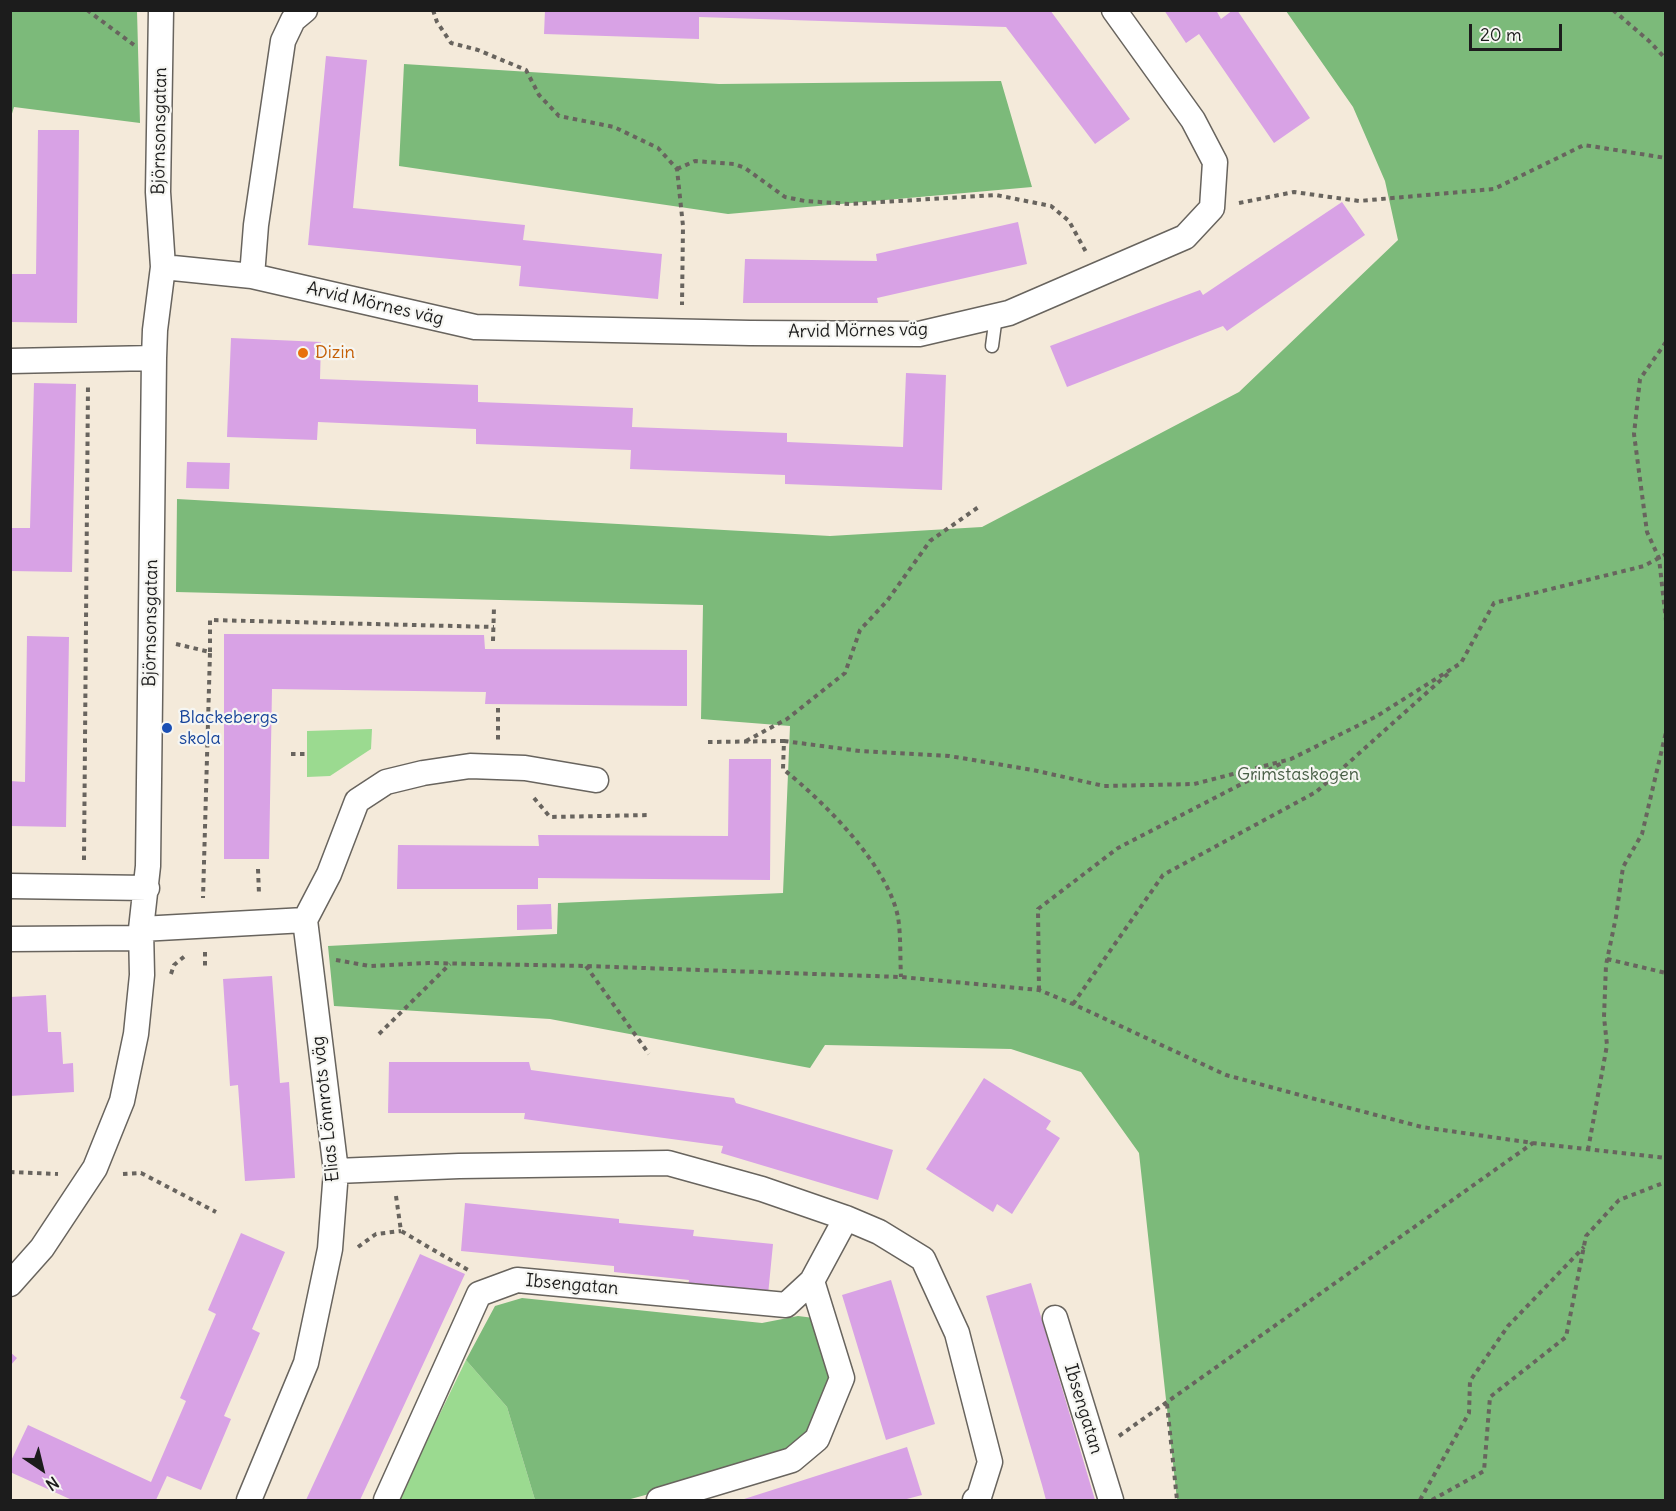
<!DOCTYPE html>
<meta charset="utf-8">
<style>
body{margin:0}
#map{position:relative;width:1676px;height:1511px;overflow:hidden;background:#f4eada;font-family:Delius,sans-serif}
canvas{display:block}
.frame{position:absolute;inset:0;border:12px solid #1c1c1c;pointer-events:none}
.north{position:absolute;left:12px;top:1439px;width:60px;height:60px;-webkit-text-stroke:4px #f6f6f2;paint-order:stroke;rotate:145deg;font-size:16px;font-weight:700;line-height:24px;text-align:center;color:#1c1c1c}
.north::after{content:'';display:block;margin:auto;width:21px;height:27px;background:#1c1c1c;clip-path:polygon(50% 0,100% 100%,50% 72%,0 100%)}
.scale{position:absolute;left:1469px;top:24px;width:93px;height:27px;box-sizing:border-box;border:3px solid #1c1c1c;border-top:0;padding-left:8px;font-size:18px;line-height:21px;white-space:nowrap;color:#1c1c1c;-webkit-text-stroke:4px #f6f6f2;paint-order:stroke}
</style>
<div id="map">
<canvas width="1676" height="1511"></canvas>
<div class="frame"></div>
<div class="north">N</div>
<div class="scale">20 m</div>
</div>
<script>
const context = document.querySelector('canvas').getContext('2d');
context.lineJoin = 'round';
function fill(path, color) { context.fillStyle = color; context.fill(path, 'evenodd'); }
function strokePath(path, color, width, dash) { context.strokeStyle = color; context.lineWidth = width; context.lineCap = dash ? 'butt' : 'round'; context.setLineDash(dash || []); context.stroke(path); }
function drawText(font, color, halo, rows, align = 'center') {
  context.font = font + ' Delius,sans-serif'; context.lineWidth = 4.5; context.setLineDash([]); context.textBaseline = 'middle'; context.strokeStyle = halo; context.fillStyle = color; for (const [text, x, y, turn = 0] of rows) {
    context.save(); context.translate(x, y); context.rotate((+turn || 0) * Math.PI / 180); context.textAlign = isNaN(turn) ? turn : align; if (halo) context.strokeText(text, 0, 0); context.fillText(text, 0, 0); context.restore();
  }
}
fill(new Path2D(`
 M372 729 371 749 330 776 307 777V731Z
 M466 1360 507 1407 535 1500H398Z`), '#9bda90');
fill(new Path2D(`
 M11 10 137 11 140 123 14 107 11 117Z
 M1286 11H1665V1500H1177L1139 1153 1081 1072 1011 1049 825 1045 810 1068 550 1019 334 1006 328 946 557 934 558 903 783 893 790 726 701 719 703 605 176 592 177 499 830 536 982 527 1239 392 1398 240 1385 181 1353 107Z
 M404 64 719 84 1001 81 1032 187 728 214 399 166Z
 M522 1298 762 1323 798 1316 814 1318 831 1378 809 1431 788 1456 627 1500H535L507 1407 466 1360 495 1306Z`), '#7cba7a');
fill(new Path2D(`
 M545 10H1050L1130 119 1095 144 1006 27 699 17V39L544 34Z
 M1164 10H1216L1221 19 1233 10H1237L1310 118 1274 143 1199 34 1186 43Z
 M326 56 367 60 353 208 525 225 523 240 662 254 658 299 519 286 521 266 308 245Z
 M38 130H79L77 323 10 322V274H36Z
 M1342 202 1365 235 1227 331 1223 326 1067 387 1050 346 1200 290 1203 295Z
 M1018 222 1027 264 877 298 878 303H743L745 259 877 261 876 254Z
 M231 338 321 342 320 379 478 385V402L633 408 632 427 787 433V442L903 447 906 373 946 375 942 490 785 484V475L630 469 631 450 476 444V429L318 422 317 440 227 437Z
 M34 383 76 384 72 572 10 571V528H30Z
 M187 462 230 463 229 489 186 488Z
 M224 634 484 635 485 649 687 650V706L485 704 486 692 272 689 269 859H224Z
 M27 636 69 637 66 827 10 826V781L25 782Z
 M729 759H771L770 880 538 878V889H397L398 845 539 846 538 835 728 836Z
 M551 904 552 929 517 930V905Z
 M272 976 280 1083 289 1082 295 1178 245 1181 238 1085 230 1086 223 979Z
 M46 995 48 1032H61L63 1064 73 1063 74 1092 10 1096V997Z
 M389 1062H529L531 1070 734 1098 736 1103 893 1150 878 1200 721 1153 723 1146 524 1119 525 1113H388Z
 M984 1078 1051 1121 1046 1129 1060 1138 1012 1214 997 1204 993 1212 926 1169Z
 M465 1203 619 1219V1223L694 1230 693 1236 773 1244 768 1295 688 1287 689 1280 614 1272V1266L461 1251Z
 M241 1233 285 1252 252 1329 260 1333 224 1416 231 1419 201 1490 167 1476 156 1500H72L10 1472V1463L28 1425 151 1482 186 1401 180 1398 216 1314 208 1310Z
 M420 1254 465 1274 360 1500H306Z
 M891 1280 935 1424 886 1440 842 1295Z
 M1031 1283 1095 1500H1046L1042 1485 986 1296Z
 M10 1352 17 1358 10 1366Z
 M907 1447 922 1495 903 1500H741Z`), '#d8a2e5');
const lane = new Path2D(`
 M992 346 996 316`);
const street = new Path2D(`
 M163 267 252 276 475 327 750 333 919 334 1009 313 1185 237 1212 208 1215 162 1193 120 1114 10
 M252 276 256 225 283 41 293 20 305 10
 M10 361 154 358
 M10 886 147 888
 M141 929 305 920 329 874 357 801 386 782 423 773 470 766 525 768 596 780
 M10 939 140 938
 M336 1171 459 1166 668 1163 762 1189 846 1218 879 1232 923 1259 957 1333 990 1462 979 1497 975 1500
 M10 1284 42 1248 95 1168 122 1101 136 1034 142 975 141 929 148 866 154 358 155 330 163 267 158 192 161 10
 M1055 1318 1111 1500
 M249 1500 306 1363 330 1249 336 1171 305 920
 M386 1500 479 1294 517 1280 786 1305 812 1281 846 1218
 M659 1500 792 1460 817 1439 842 1378 812 1281`);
strokePath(lane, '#68645e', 15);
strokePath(street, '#68645e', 27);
strokePath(new Path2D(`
 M87 10 134 45
 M433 10 437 22 451 43 478 50 526 70 539 95 559 116 614 127 658 148 677 169 683 226 682 305
 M1613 10 1649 41 1666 59
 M677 169 695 161 734 164 745 168 785 197 805 201 850 204 996 195 1051 206 1069 221 1086 252
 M1239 203 1294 192 1359 201 1494 189 1584 145 1666 158
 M1666 342 1640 379 1634 434 1647 532 1659 558 1666 621
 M493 641 494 607
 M176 644 210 652 203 898
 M210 652V620L494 627
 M498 708V740
 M746 741 787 719 845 673 860 630 887 601 930 541 980 506
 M784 741 860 751 949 756 1033 770 1104 786 1194 784 1291 759 1377 716 1461 663 1494 603 1644 566 1666 554
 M708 742 784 741 783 769C824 802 887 864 898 917 901 936 900 958 901 977
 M291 754H307
 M534 798 550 817 651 815
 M84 860 88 385
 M258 869 259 894
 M205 952V967
 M1607 959 1666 973
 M336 960 370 966 428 963 586 966 901 977 1039 990 1073 1004 1226 1075 1311 1098 1422 1127 1533 1143 1666 1158
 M586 966 649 1054
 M171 974 174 965 186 955
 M1039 990 1038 909 1118 848 1282 763
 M1073 1004 1163 875 1316 792 1451 671
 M379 1034 450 964
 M1588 1150 1607 1045 1604 1017 1606 965 1616 917 1623 867 1642 834 1666 732
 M10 1172 58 1174
 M123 1174 141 1173 216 1212
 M396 1196 401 1231 468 1270
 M358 1247 376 1234 401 1231
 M1167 1404 1177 1500
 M1119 1436 1533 1143
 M1420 1500 1469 1413 1470 1381 1508 1326 1584 1247
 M1432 1500 1484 1471 1490 1397 1566 1337 1586 1236 1619 1200 1666 1182`), '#68645e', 4, [4.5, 4.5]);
strokePath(lane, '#fff', 12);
strokePath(street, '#fff', 24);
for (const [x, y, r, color] of [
 [303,353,6,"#e8710a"],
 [167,728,6,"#1a4fb4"]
]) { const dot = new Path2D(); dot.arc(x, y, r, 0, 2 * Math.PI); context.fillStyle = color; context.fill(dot); strokePath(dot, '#f6f6f2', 2); }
drawText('18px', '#1c1c1c', '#f6f6f2', [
 ["Björnsonsgatan",160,131,-89],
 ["Arvid Mörnes väg",375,304,13],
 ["Arvid Mörnes väg",858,331,-1],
 ["Björnsonsgatan",151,623,-89],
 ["Elias Lönnrots väg",326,1109,-96],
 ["Ibsengatan",572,1285,5],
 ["Ibsengatan",1083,1409,73]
]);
drawText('18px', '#c56008', '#f6f6f2', [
 ["Dizin",315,353]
], 'left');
drawText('18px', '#164399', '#f6f6f2', [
 ["Blackebergs",179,718],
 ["skola",179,739]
], 'left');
drawText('18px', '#485e45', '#f6f6f2', [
 ["Grimstaskogen",1298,775]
]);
</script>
